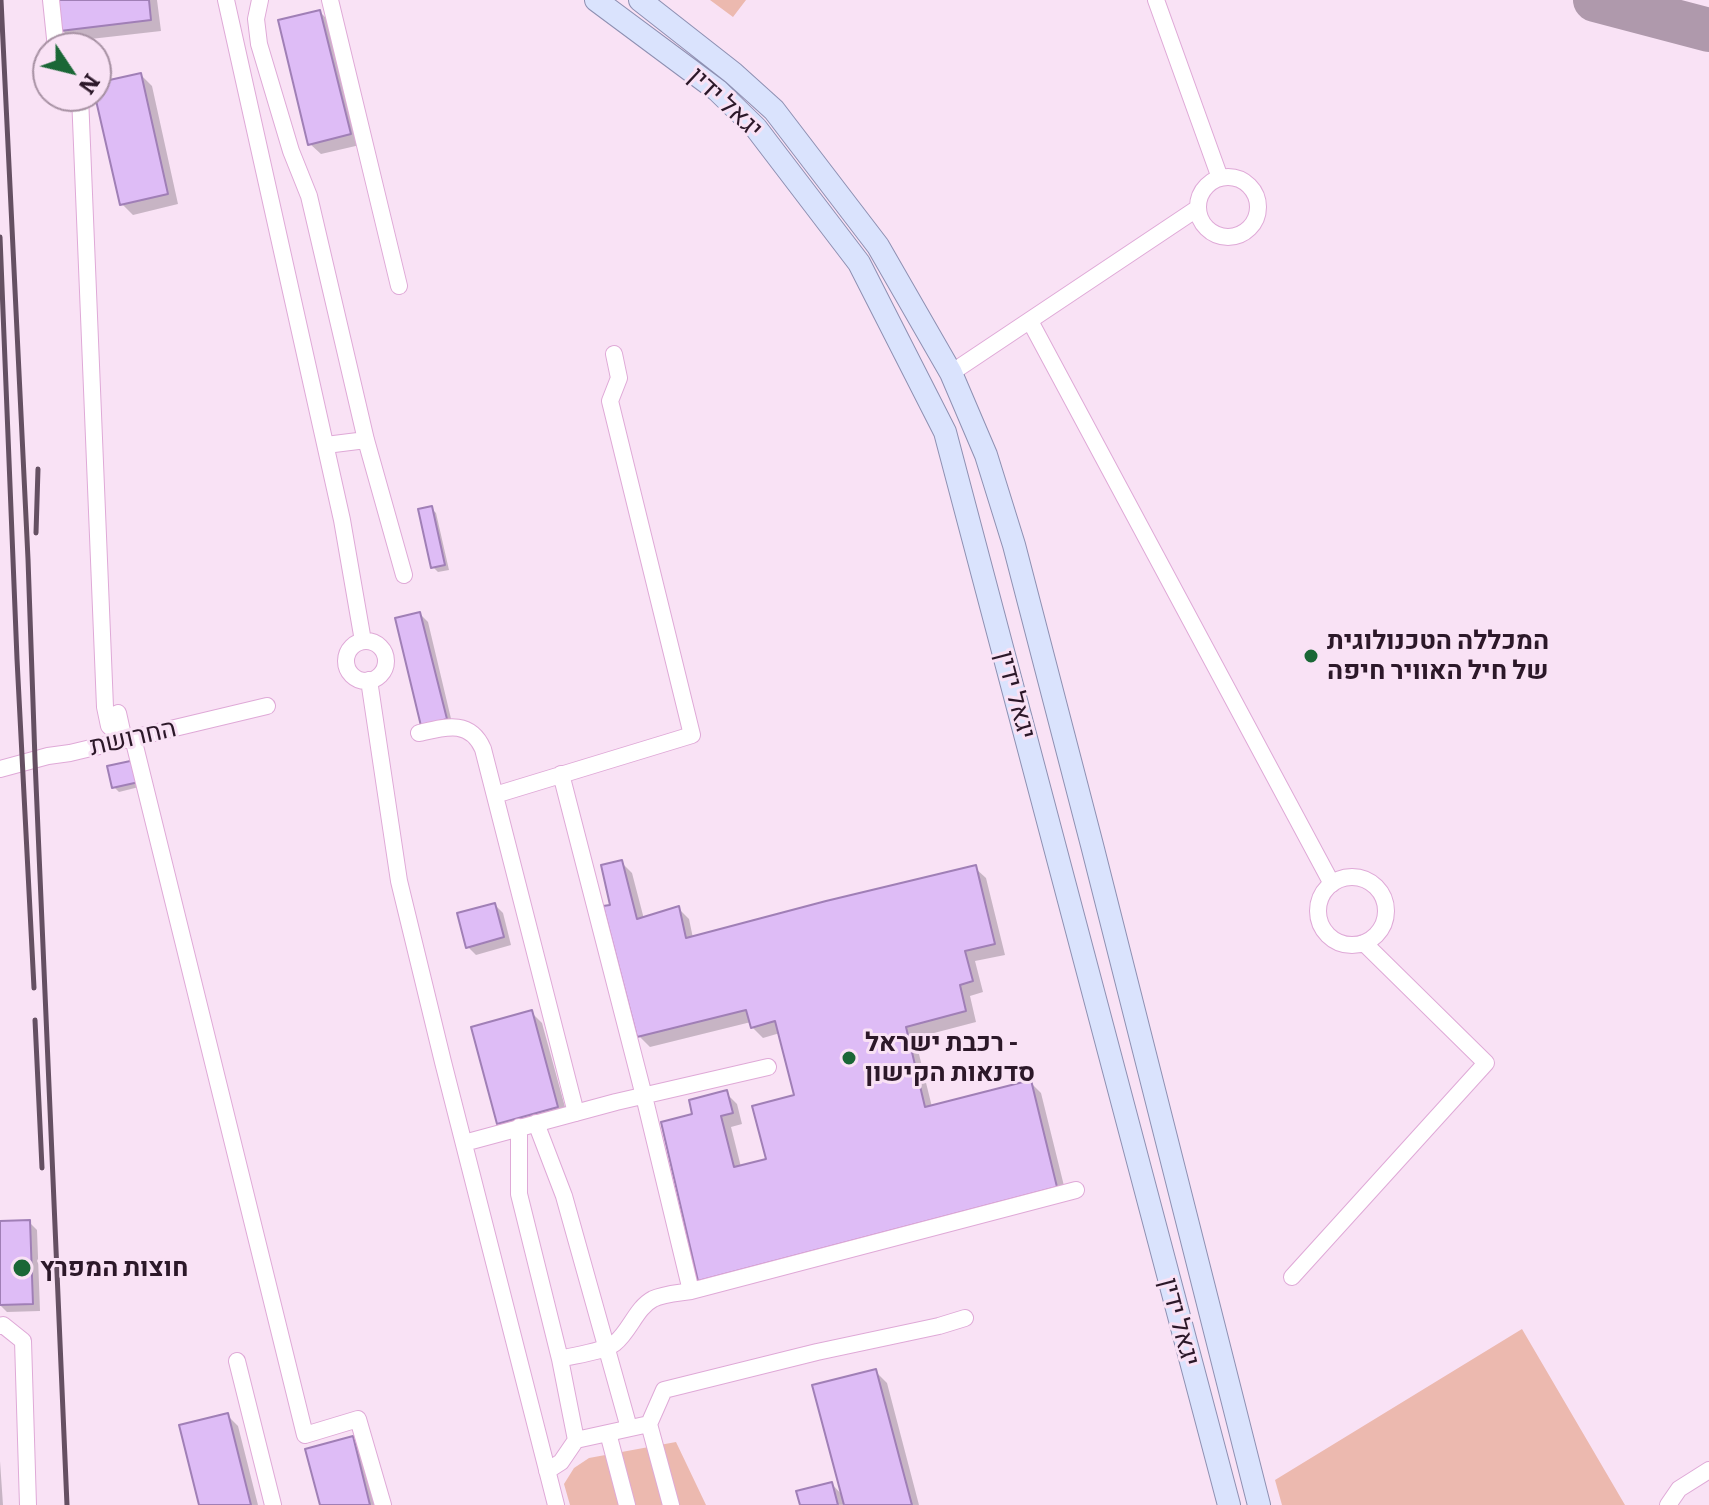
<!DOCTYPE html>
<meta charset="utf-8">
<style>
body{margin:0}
#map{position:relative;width:1709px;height:1505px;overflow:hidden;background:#f9e2f5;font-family:Literata,serif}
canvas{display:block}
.north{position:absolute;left:32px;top:32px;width:80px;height:80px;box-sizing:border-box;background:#f9e2f5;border:2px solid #a791a3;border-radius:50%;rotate:125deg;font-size:22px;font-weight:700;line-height:32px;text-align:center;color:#2c1829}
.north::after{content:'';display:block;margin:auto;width:28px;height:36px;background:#1a6736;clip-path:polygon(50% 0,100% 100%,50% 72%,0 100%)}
</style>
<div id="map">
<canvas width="1709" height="1505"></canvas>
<div class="north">N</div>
</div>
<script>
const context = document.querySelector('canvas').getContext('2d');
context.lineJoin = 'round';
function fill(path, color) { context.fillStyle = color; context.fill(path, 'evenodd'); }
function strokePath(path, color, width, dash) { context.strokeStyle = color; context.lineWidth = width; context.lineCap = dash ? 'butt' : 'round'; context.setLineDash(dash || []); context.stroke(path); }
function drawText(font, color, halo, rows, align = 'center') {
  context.font = font + ' Literata,Heebo,serif'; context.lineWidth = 6; context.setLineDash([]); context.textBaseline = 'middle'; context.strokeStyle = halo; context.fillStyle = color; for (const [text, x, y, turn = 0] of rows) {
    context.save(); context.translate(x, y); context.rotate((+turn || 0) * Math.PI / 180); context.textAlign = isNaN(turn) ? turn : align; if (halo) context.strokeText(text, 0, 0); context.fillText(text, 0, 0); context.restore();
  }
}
fill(new Path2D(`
 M710 0H746L733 17Z
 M1522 1329 1625 1505H1282L1275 1480Z
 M676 1442 706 1505H570L564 1484 574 1468 589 1458Z`), '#ecb9af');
fill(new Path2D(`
 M58 0H157L161 31 73 41 62 30Z
 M320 12 331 23 360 145 321 154 310 144Z
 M141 75 152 86 178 204 133 215 122 204Z
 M431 508 436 513 449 570 438 572 433 567Z
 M420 614 428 622 453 727 431 733Z
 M109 767 143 786 119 792 114 787Z
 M621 862 632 873 644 919 678 908 689 919 693 938 975 868 986 878 1005 955 975 961 983 992 970 996 976 1022 915 1038 932 1107 1030 1082 1041 1093 1067 1198 710 1291 695 1115 726 1093 737 1104 742 1124 731 1127 741 1167 768 1160 796 1096 780 1033 763 1038 752 1027 751 1022 650 1047 639 1036 613 906Z
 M495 905 503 913 511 945 476 955 468 947Z
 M531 1012 542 1023 568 1118 510 1134 499 1123Z
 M29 1222 37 1230 40 1311 7 1312 0 1305V1223Z
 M876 1372 887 1383 919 1505H802L832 1484 843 1496Z
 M227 1415 238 1426 258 1505H201Z
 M352 1439 363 1449 377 1505H322Z
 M0 1461 3 1505H0Z`), '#0003');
strokePath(new Path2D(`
 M1595 0 1709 30`), '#af99ac', 44);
const building = new Path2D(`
 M56 0H149L151 20 60 31Z
 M320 10 351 134 308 145 278 20Z
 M141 73 168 194 120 205 95 96 96 83Z
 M432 506 445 565 431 568 418 509Z
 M420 612 447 719 421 726 395 618Z
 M135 760 139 782 112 788 107 766Z
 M622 860 637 919 679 906 686 938 826 901 976 865 995 944 965 951 973 981 960 985 966 1011 906 1027 925 1107 1031 1080 1057 1187 698 1281 661 1122 692 1114 689 1100 727 1090 733 1113 721 1116 734 1167 766 1159 752 1106 794 1095 775 1021 751 1028 746 1010 637 1037 603 906 610 905 601 865Z
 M495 903 504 937 466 948 457 913Z
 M532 1010 558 1107 497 1124 471 1027Z
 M30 1220 33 1304 0 1305V1221Z
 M876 1369 912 1505H844L812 1385Z
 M228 1413 251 1505H199L179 1425Z
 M353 1436 370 1505H320L305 1449Z
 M832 1482 838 1505H800L796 1491Z`);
fill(building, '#debcf6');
strokePath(building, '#a07fb6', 2);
const minor = new Path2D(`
 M51 0 56 48
 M226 0 342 520 363 641
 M260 0 256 19 259 44 291 151 309 196 366 440 404 575
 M330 0 399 286
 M1156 0 1220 178
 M80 96 105 707 109 726 124 740
 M1198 207a30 30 0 1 1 60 0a30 30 0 1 1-60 0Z
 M1030 321 1332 884
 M951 373 1198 208
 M326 445 366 440
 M346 661a20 20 0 1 1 40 0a20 20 0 1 1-40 0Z
 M369 680 399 881 443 1062 556 1505
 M118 713 124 740
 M419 733C445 727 470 719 483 749L576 1113
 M133 738 305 1435 358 1419 383 1505
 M0 769 48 756 70 753 267 706
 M561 774 644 1096 691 1291
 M495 795 692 735 610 401 619 378 614 354
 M1318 911a34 34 0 1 1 68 0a34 34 0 1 1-68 0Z
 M536 1123 564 1196 629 1428
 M519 1127V1194L560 1359 576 1440 561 1462 547 1471
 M464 1143 616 1102 768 1067
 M1292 1277 1486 1063 1364 943
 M0 1326 3 1325 23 1341 28 1505
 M560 1359C575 1355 603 1352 615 1343 630 1331 636 1308 653 1299 663 1294 679 1293 691 1291L1076 1190
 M237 1361 273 1505
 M649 1424 671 1505
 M608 1433 627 1505
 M576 1440 649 1424 664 1390 817 1352 939 1326 965 1318
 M1668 1505 1679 1489 1709 1470`);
const major = new Path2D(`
 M596 0 717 90 756 128 859 263 945 432 1229 1505
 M640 0 733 73 774 110 878 246 951 373 986 455 1014 545 1092 845 1259 1505`);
strokePath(minor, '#dfa9d7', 18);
strokePath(major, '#8e90b2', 24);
strokePath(minor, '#fff', 16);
strokePath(major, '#dae3fd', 22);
strokePath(new Path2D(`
 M1 0 28 559 35 760 67 1505
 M0 237 17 659 34 988
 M36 533 38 469
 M35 1020 42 1168`), '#655062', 5);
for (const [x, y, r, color] of [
 [1311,656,8,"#1a6736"],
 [849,1058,8,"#1a6736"],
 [22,1268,10,"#1a6736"]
]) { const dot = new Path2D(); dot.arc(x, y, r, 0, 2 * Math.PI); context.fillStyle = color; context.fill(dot); strokePath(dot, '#f9e2f5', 3); }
drawText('26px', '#2c1829', '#f9e2f5', [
 ["יגאל ידין",725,103,43],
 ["יגאל ידין",1015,695,75],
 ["החרושת",133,738,-13],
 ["יגאל ידין",1179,1322,75]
]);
drawText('bold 26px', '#2c1829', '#f9e2f5', [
 ["המכללה הטכנולוגית",1327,641],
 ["של חיל האוויר חיפה",1327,671],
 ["רכבת ישראל -",865,1043],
 ["סדנאות הקישון",865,1073],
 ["חוצות המפרץ",40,1268]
], 'left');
</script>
